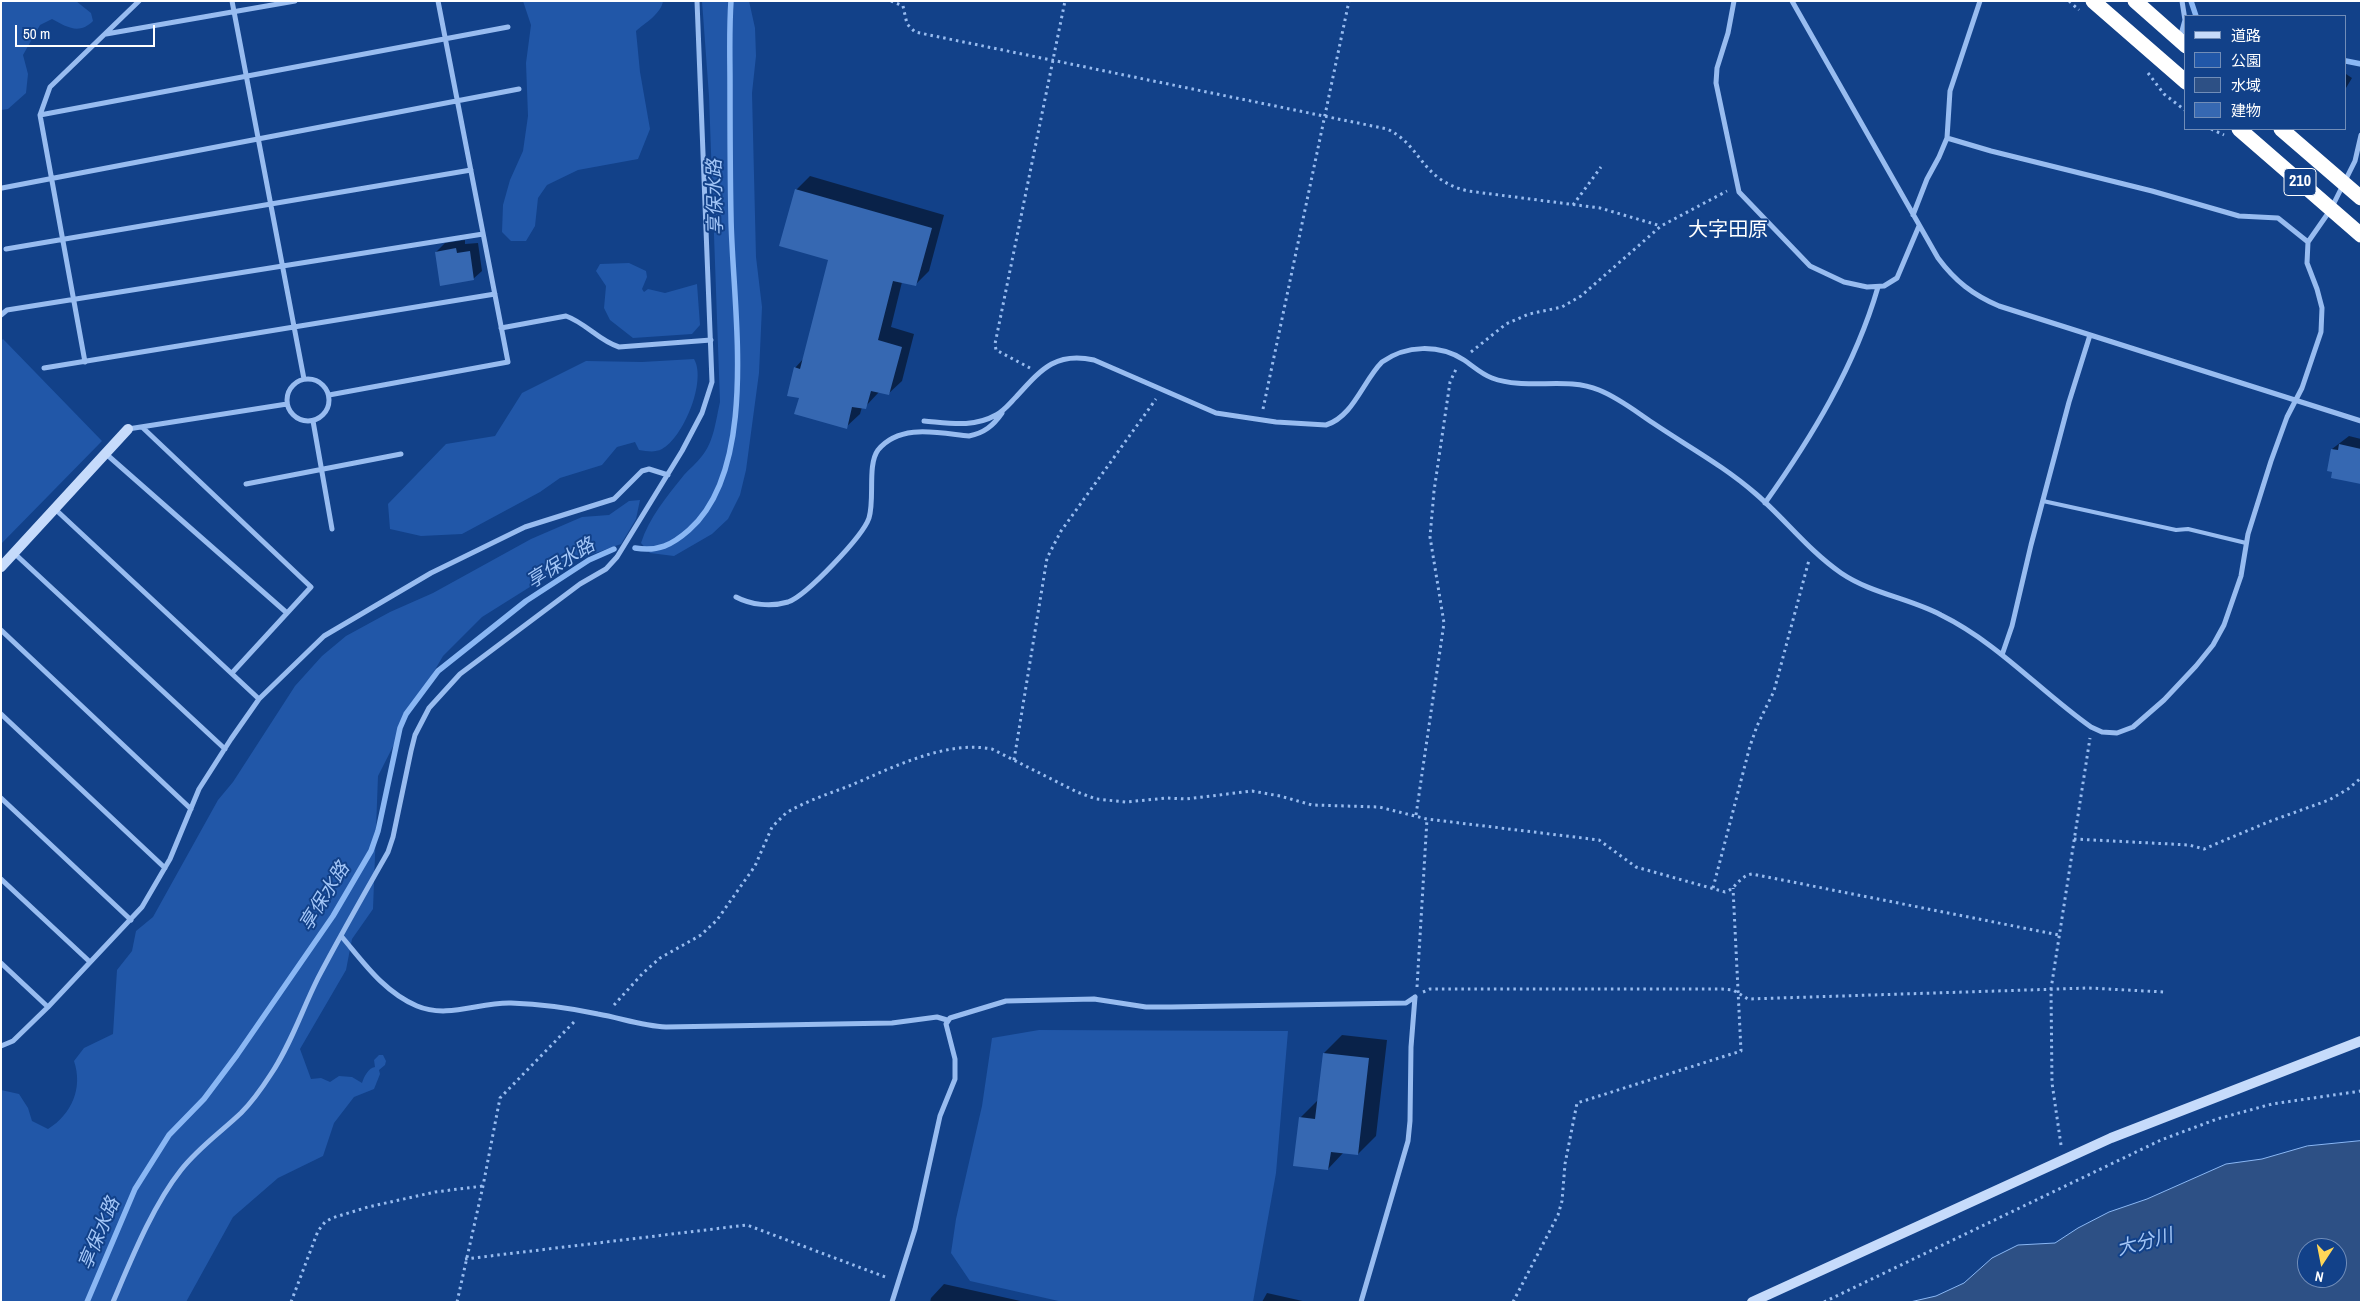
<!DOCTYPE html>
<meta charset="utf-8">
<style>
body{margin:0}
#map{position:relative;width:2362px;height:1303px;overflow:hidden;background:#124189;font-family:"Archivo Narrow","Noto Sans JP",sans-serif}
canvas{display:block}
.frame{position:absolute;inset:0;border:2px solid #fff;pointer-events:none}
.legend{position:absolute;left:2184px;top:15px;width:162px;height:115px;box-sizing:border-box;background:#124189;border:1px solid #718db8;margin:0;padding:6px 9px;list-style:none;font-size:15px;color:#fff}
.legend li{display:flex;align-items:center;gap:10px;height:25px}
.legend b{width:25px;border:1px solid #718db8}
.north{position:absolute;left:2297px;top:1238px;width:50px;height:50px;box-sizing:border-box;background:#124189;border:1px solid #718db8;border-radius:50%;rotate:191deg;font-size:14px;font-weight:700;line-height:20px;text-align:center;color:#fff}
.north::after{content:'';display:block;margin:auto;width:18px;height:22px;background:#ffd657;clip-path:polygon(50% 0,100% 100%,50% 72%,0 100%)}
.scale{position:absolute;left:15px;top:25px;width:140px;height:22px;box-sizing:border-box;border:2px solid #fff;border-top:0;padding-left:6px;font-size:15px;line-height:18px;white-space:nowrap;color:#fff;-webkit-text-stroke:4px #124189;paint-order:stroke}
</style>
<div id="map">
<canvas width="2362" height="1303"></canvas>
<div class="frame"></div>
<ul class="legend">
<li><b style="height:6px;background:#c6dbfb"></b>道路</li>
<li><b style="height:14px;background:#2157a8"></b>公園</li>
<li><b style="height:14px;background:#2d5085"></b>水域</li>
<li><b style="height:14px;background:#3668b2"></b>建物</li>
</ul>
<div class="north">N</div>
<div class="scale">50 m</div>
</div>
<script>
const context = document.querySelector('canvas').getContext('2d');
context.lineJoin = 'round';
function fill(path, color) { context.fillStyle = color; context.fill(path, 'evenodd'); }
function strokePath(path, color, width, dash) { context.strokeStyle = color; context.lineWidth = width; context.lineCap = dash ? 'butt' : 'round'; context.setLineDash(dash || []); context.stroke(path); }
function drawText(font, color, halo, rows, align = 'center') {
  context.font = font + ' "Archivo Narrow","Noto Sans JP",sans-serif'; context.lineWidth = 4; context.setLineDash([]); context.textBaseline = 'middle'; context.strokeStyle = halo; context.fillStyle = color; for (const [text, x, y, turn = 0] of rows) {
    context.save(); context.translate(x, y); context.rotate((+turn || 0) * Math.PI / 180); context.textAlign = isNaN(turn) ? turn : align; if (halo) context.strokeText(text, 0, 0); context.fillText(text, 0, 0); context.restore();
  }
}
fill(new Path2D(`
 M1 1H76L91 13 93 21C79 35 67 27 52 19L40 25 23 55 28 74 26 93 8 109 1 110Z
 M523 1H663C661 14 645 23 636 31L640 72 650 129 638 159 578 170 547 185 538 198 535 226 526 241H511L502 232 503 205 510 180 523 151 528 116 526 63 531 25Z
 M702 1H749L755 28 756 56 752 93 756 257 762 307 759 373 746 470 740 495 728 519 712 534 674 556 650 553 641 543C649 518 667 496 684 475 689 469 697 463 702 456 714 442 716 419 720 402L709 96Z
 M629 263 646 271 647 277 642 289 644 292 648 289 665 293 697 284 700 325 692 334 633 338 610 320 604 308 606 286 596 271 600 264Z
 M3 339 102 441 1 544V341Z
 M694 359C707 381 683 438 662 449 654 453 647 451 639 450L635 442 617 447 602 465 560 478 540 492 462 534 421 536 390 529 388 504 446 444 495 436 522 393 586 361 642 362Z
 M640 500 636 519 621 544 559 566 541 580 482 617 443 656 411 711 378 776 373 909 352 939 346 970 300 1049 311 1079 321 1078 330 1082 339 1076 352 1077 362 1083C364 1077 368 1068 375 1067L374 1060 379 1055H383L386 1061 385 1065 379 1070 380 1074 374 1089 354 1097 334 1123 323 1156 278 1178 233 1217 186 1302H1V1090L19 1094 28 1108 32 1121 48 1129C72 1114 83 1088 74 1061L84 1048 113 1034 117 970 132 951 136 931 153 917 218 800 233 782 295 686 322 656 346 636 390 612 433 593 531 539 582 517 609 515 629 501Z
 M1039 1030 1288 1031 1276 1173 1253 1302H1063L970 1281 951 1253 956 1219 982 1106 992 1038Z`), '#2157a8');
const water = new Path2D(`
 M2361 1141V1302H1910L1936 1296 1964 1283 1992 1258 2018 1245 2055 1243 2078 1228 2109 1212 2147 1199 2226 1164 2262 1159 2307 1146ZM2307 1248H2337V1278H2307Z`);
fill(water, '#2d5085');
strokePath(water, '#8ab7f4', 1);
fill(new Path2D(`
 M2346 74 2352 78 2346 88Z
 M810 176 944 215 929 271 915 285 902 282 891 327 914 334 902 381 888 394 879 392 865 407H862L860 414 846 427 800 398 795 368 804 358 829 259 796 190Z
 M465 240V244L478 243 482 271 473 279 436 252 445 243Z
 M2349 436 2361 439V482L2332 449Z
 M1342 1035 1387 1040 1376 1136 1358 1154 1344 1152 1328 1169 1300 1118 1319 1099 1324 1053Z
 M944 1284 1025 1302H930L931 1298Z
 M1267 1293 1307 1302H1262Z`), '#0007');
strokePath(new Path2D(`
 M2191 1 2196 16
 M2346 61 2361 64
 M635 548C658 552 672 545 689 530 761 466 732 304 731 217 730 173 730 129 730 84 730 57 729 29 731 1
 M87 1302 135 1189 169 1135 204 1099 237 1055 333 916 371 851 378 831 400 728 406 714 438 671 526 601 589 560 614 549`), '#8ab7f4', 5.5);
fill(new Path2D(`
 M795 189 932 228 916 286 893 281 878 340 902 347 889 395 871 391 866 409 852 407 847 429 794 414 799 398 787 396 794 367 800 369 828 260 779 246Z
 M456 248 457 253 470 251 474 280 440 286 435 252Z
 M2339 444 2361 449V484L2331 478 2332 472 2327 471 2331 449 2338 450Z
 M1323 1053 1369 1058 1358 1155 1331 1152 1328 1170 1293 1166 1299 1117 1315 1119Z`), '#3668b2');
strokePath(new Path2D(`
 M891 1 903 6 907 24 915 32 1387 129C1422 145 1420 180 1468 191L1600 208 1661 226
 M2069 1 2079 10
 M2148 73 2164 94 2186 111
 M2211 129 2224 135
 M1573 205 1601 167
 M1471 352 1506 324 1529 314 1562 307 1581 296 1661 226 1727 191
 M1030 368 996 350 995 344 1065 1
 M1263 409 1349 1
 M1014 760 1047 558 1061 531 1156 399
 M1416 815 1444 623 1430 537 1434 491 1450 382 1457 367
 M2074 839 2189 845 2204 849 2268 822 2329 800 2348 789 2361 778
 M1713 888 1750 746 1757 726 1774 691 1809 560
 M1417 987 1427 819
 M1423 992 1430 989H1722L1733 990 1748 999 2089 988 2164 992
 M614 1005 643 973 660 958 701 935 717 920 755 866 772 827 786 813C806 801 828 794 849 786 892 768 945 740 992 749L1077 792 1096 799 1126 802 1167 798 1186 799 1252 791 1280 796 1312 805 1379 807 1427 819 1599 840 1636 867 1725 892C1736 889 1739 876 1752 874L2059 935
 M2061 1145 2052 1083 2051 989 2090 738
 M465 1259 747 1225 888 1278
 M291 1302 318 1231 325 1222 332 1218 368 1207 435 1192 483 1186
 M457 1302 483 1186 500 1098 574 1022
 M1513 1302 1558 1215 1562 1201 1565 1164 1577 1103 1741 1051 1733 888
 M1824 1302 2161 1140 2217 1119 2272 1104 2361 1091`), '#98bcf0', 3, [2.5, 4]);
strokePath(new Path2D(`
 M2043 501 2176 530 2188 529 2246 543`), '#98bcf0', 4);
strokePath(new Path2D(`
 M232 1 304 379
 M1734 1 1728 33 1717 68 1716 83 1739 192 1810 266 1844 282 1867 287 1884 286 1897 278 1919 226
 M1792 1 1938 258C1955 281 1973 295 1999 306L2361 421
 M106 34 295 1
 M2180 38 2185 20 2182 1
 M40 115 508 27
 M1947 138 1991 151 2152 191 2239 216 2278 218 2308 242
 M2 188 519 89
 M1913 215 1927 179 1939 157 1947 138 1950 91 1980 1
 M6 249 471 170
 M1 315 7 310 483 234
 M501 328 566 316C586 323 599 341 619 347L711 340
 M85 362 40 115 50 87 139 1
 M44 368 495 294
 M287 400a21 21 0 1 1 42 0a21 21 0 1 1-42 0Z
 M329 395 508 362 438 1
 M313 421 332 529
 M924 421C949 423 973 428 996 415 1004 411 1010 403 1016 397 1040 371 1055 351 1094 360L1216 413 1276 422 1326 425C1353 417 1363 381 1382 362 1406 345 1439 344 1464 360 1473 366 1481 374 1492 378 1527 391 1565 376 1599 390 1619 398 1635 411 1653 423 1687 446 1724 466 1756 494 1785 519 1809 551 1841 573 1872 594 1909 598 1941 615 1998 643 2040 691 2091 727L2102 732 2117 733 2133 727 2164 700 2196 666 2213 645 2224 625 2241 576 2248 534 2271 461 2287 417 2302 388 2321 332 2322 308 2317 289 2307 263 2308 242 2331 209 2355 161 2361 135
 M142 427 311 587 232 673
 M128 429 287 404
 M105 453 287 613
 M246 484 401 454
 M1765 503C1812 437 1855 366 1878 287
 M55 509 259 699
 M14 553 225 749
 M736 597C751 605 771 607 788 602 806 596 863 536 869 518 875 499 867 465 878 450 900 423 939 433 969 436 984 433 993 426 1002 413
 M1 630 191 809
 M2002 655 2012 626 2031 545 2069 402 2090 335
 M1 714 165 868
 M1 798 131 920
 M1 879 90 962
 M342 937C364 963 384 992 417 1006 448 1019 479 1002 511 1003 540 1004 570 1008 598 1014 621 1018 642 1026 666 1027L892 1023 937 1017 947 1020
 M1 963 48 1007
 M1 1046 13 1041 48 1007 142 907 170 859 199 789 231 739 259 699 324 636 431 573 525 527 614 499 642 471 649 469 668 475
 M113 1302C131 1260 153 1205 181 1170 198 1148 221 1132 241 1113 253 1101 262 1088 271 1074 291 1044 302 1010 318 978 340 936 364 894 388 852L393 837 411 751 415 735 429 708 460 674 580 584 606 569 617 557 682 451 702 413 712 382 697 1
 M892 1302 915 1229 940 1116 955 1079V1059L946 1024 950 1018 1006 1001 1094 999 1146 1007H1171L1406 1003 1415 997
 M1361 1302 1408 1141 1410 1121 1411 1047 1415 997`), '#98bcf0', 5);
strokePath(new Path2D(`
 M1 567 128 429
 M1752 1302 2111 1138 2361 1041`), '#c6dbfb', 10);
strokePath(new Path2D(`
 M2093 1 2186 82
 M2135 1 2186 46
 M2239 129 2361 235
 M2281 129 2361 198`), '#fff', 15);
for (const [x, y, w] of [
 [2300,182,32]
]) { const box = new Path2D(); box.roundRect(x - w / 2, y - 13.5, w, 27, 4); context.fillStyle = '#124189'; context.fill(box); strokePath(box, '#fff', 1); }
drawText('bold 16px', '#fff', null, [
 ["210",2300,182]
]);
drawText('italic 19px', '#a4c7f8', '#124189', [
 ["享保水路",716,197,-91],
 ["享保水路",561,564,-32],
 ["享保水路",325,897,-58],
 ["享保水路",100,1234,-67],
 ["大分川",2145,1243,-15]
]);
drawText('20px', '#fff', '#124189', [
 ["大字田原",1728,231]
]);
</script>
